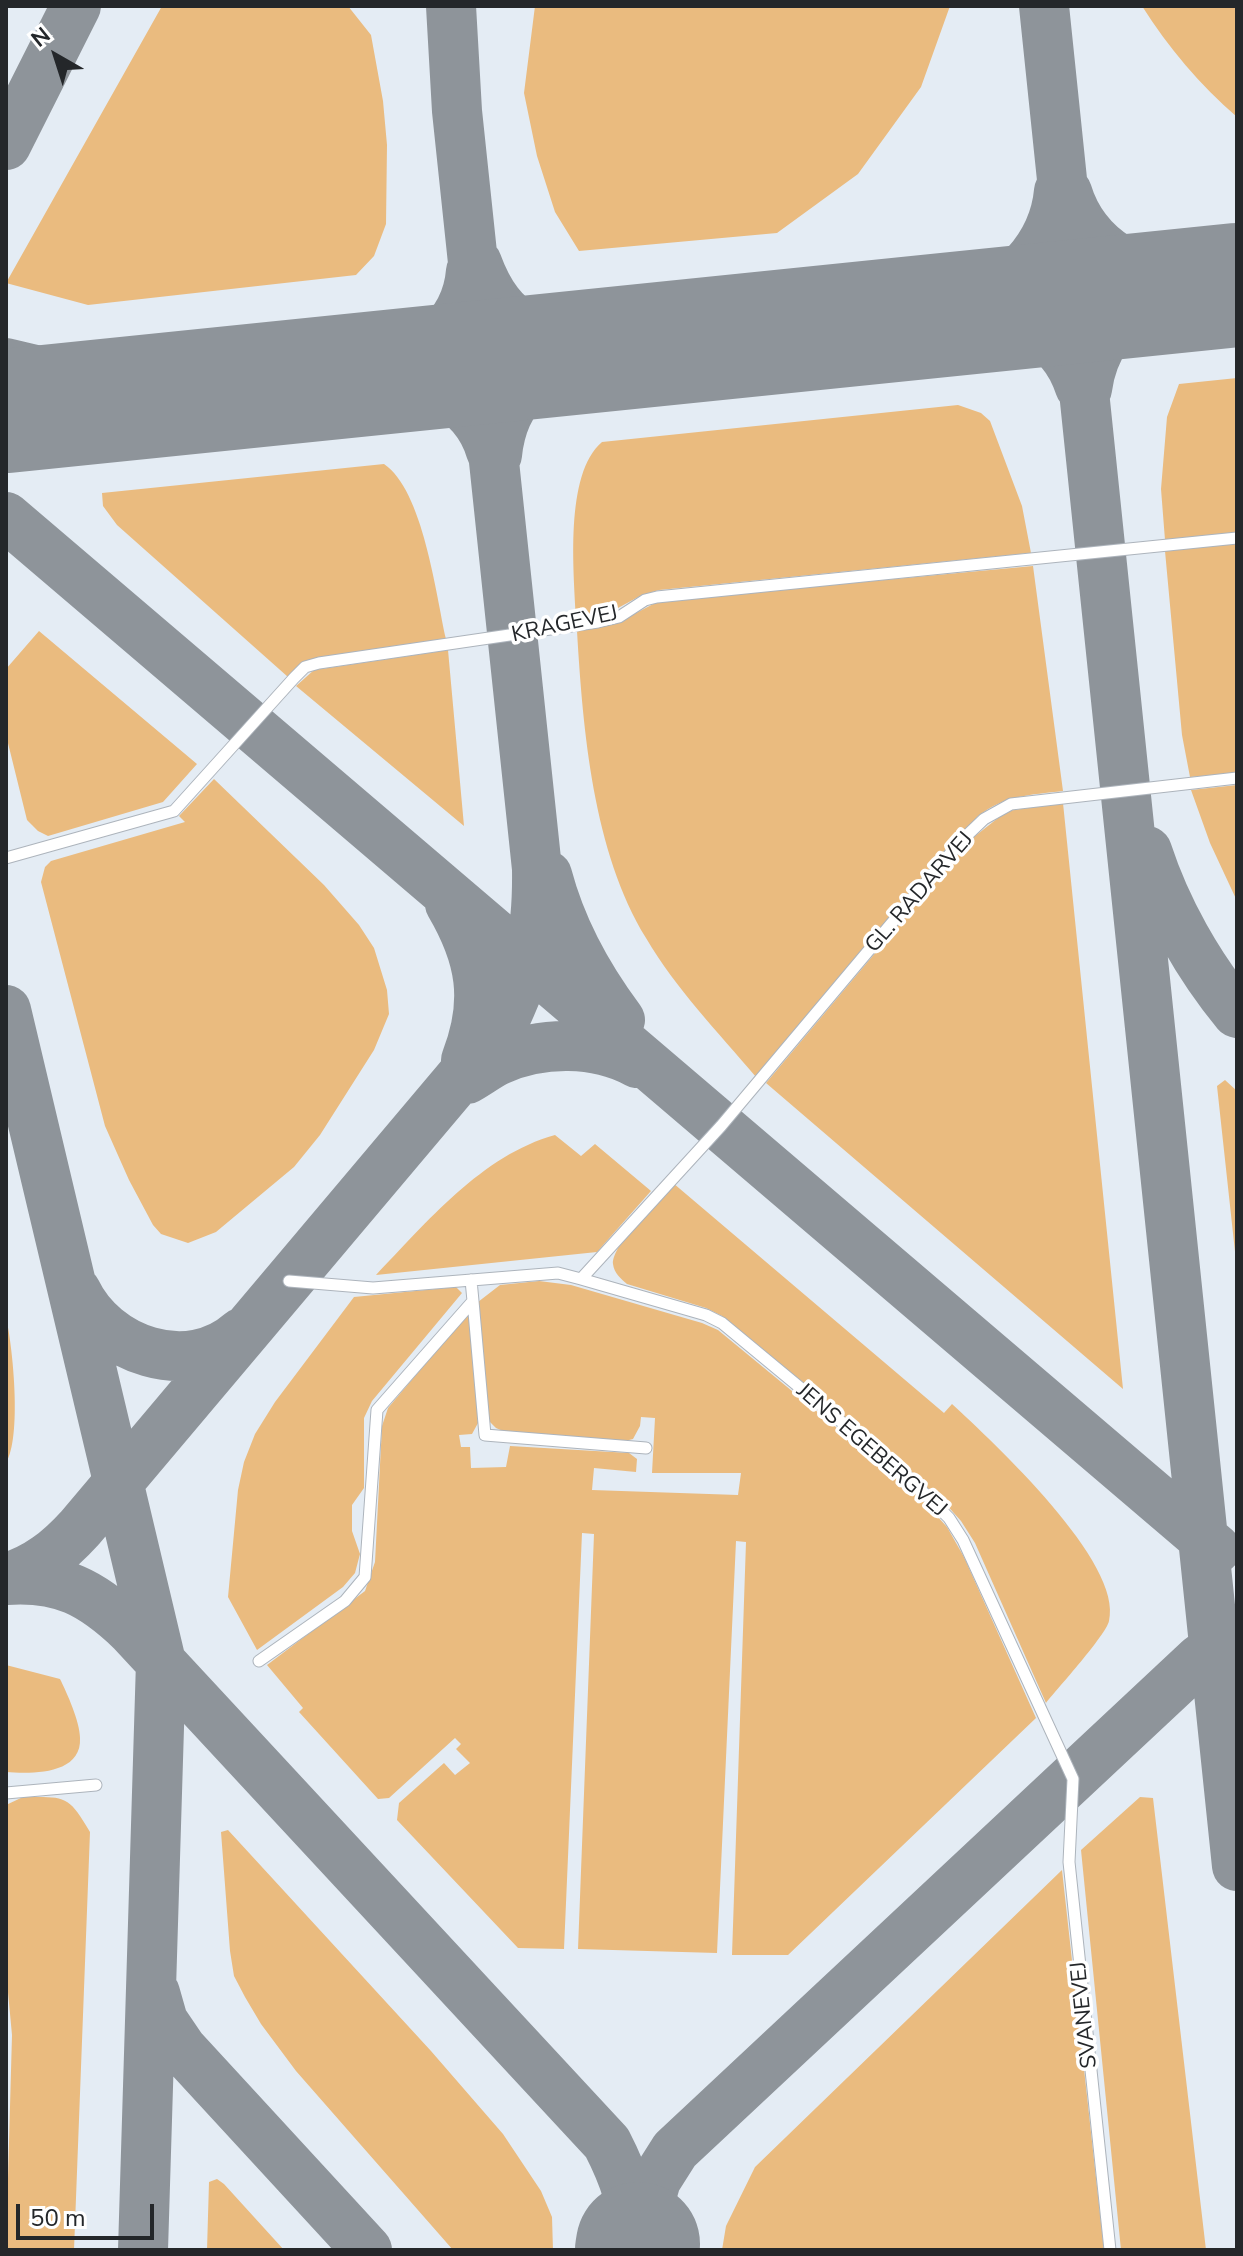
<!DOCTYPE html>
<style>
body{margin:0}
#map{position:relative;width:1243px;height:2256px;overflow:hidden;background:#e4ecf4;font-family:"Nunito Sans",sans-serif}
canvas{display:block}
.frame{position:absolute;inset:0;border:8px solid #24272a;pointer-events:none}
.north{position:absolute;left:16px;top:16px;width:80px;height:80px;-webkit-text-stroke:6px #fff;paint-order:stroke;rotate:321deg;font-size:22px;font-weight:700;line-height:32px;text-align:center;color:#24272a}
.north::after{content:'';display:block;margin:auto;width:28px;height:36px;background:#24272a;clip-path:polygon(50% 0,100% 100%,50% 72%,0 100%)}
.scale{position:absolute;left:16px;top:2204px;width:138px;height:36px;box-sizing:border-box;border:4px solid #24272a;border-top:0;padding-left:10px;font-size:24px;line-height:28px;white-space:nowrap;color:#24272a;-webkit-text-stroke:6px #fff;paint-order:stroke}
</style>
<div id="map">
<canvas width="1243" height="2256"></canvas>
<div class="frame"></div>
<div class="north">N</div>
<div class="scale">50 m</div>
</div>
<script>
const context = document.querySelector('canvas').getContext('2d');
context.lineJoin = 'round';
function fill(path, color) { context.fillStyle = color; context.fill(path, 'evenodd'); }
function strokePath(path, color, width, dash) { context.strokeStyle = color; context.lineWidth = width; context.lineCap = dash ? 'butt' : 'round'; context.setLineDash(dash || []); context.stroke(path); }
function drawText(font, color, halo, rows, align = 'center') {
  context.font = font + ' "Nunito Sans",sans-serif'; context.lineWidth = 7; context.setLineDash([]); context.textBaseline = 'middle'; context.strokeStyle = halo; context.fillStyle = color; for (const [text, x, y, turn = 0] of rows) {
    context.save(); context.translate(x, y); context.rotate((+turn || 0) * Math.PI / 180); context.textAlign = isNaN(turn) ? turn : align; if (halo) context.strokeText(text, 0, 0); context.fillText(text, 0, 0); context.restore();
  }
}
fill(new Path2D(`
 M162 6H348L371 35 383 101 387 145 386 224 374 256 356 275 88 305 6 283Z
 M535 6H950L921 87 858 174 777 233 579 251 555 212 537 156 524 93Z
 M1142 6H1237V117C1200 85 1168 47 1142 6Z
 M1237 378V533L1165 540 1161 489 1167 417 1179 384Z
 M958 405 981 413 990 421 1022 506 1031 553 659 590 640 596 607 614 576 619C574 573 564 474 602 442Z
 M384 464C423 490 436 594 446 639L314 659 302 662 288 677 117 525 103 506 102 493Z
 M1237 543V773L1190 777 1182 735 1165 551Z
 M1033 566 1063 791C1030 795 1004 795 977 817L756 1077C718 1032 676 989 646 938 593 851 583 731 577 631L617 623 659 601Z
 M39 631 197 764 163 802 48 836 38 831 27 820 6 735V669Z
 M448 650 464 826 296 686 314 670Z
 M214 779 324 885 359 925 374 948 387 990 389 1014 374 1050 320 1135 294 1167 216 1232 188 1243 161 1234 153 1225 129 1180 105 1126 41 882 45 867 51 861 185 822 179 816Z
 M1237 785V901L1210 843 1191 790Z
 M1063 803 1123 1389 766 1083 970 840 1007 811Z
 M1225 1080 1237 1091V1270L1217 1086Z
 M555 1135 581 1156 595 1144 651 1191 597 1252 376 1275C426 1223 482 1155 555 1135Z
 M673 1183 944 1413 952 1404C993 1442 1124 1563 1109 1621 1106 1635 1058 1688 1046 1703L975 1543 961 1521 944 1502 722 1316 706 1308 627 1284C621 1279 614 1273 613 1264 612 1244 659 1199 673 1183Z
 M539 1281 571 1285 702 1323 718 1330 917 1494 947 1527 964 1557 1036 1718 788 1955H732L746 1542 736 1541 717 1953 578 1949 594 1534 582 1533 564 1949 518 1948 397 1820 399 1803 444 1763 455 1775 470 1763 456 1749 461 1744 455 1738 389 1798 378 1799 299 1712 303 1708 267 1665 365 1591 375 1562 382 1426 388 1408 470 1311 478 1423 472 1434 459 1435 461 1447H470L471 1468 506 1467 510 1446 629 1453 637 1459 636 1472 594 1468 592 1490 738 1495 741 1473H652L655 1418 641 1417 640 1426 633 1439 625 1441 505 1432 496 1428 489 1421 478 1302 500 1285Z
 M456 1287 462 1293 372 1401 364 1418V1488L352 1505V1531L360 1554 355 1573 343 1587 257 1650 228 1597 238 1490 244 1462 255 1434 275 1402 354 1297Z
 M6 1317C13 1348 22 1437 6 1463Z
 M6 1665 60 1679C67 1693 80 1722 80 1738 82 1775 31 1774 6 1772Z
 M23 1797C65 1797 68 1794 90 1832L74 2250H6L12 2035 6 1971V1805Z
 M1140 1797 1153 1798 1206 2250H1121L1081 1850Z
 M228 1830 431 2051 503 2134 541 2191 552 2217 553 2250H453L296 2071 261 2024 245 1997 234 1976 230 1951 221 1832Z
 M1062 1870 1104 2250H722L726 2226 755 2167Z
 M217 2179 224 2184 284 2250H207L209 2182Z`), '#eabb7f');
strokePath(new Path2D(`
 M1044 6 1237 1866
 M6 145 76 6
 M1067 192C1086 255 1140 273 1196 289
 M477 263C501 329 540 340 605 350
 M948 316C1007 316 1059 323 1080 387
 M910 317C926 314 943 312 959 307 1011 291 1054 247 1059 191
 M6 363 82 381 193 392
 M362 375C415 359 466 334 471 271
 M363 375C417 379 473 391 491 451
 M1087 389C1092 350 1115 313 1154 299 1167 295 1182 293 1196 289
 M497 455C503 391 545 363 604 350
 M6 517 1216 1549
 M1147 851C1166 909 1198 966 1237 1013
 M547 875C561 928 587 976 620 1020
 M450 904C481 957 489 1001 466 1060
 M6 1010 161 1662 143 2250
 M467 1079C478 1073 488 1065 499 1060 542 1041 596 1041 637 1063
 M76 1291C104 1350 188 1380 241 1333
 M6 1578C37 1569 59 1551 80 1528L500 1030C529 970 538 936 537 869L457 111 451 6
 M6 1580C61 1576 92 1593 131 1630L607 2143C627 2182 631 2201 638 2244
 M155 1993 163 2021 182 2049 367 2250
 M639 2239 656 2180 675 2150 1199 1660 1214 1649 1237 1639`), '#8e949a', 50);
strokePath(new Path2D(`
 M6 411 1237 285
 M637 2250 638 2244`), '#8e949a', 124);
const lane = new Path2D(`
 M6 858 174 811 294 678 305 667 319 663 598 622 619 617 645 600 657 597 1237 538
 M581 1279 706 1315 722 1323 908 1477 949 1518 963 1540 1073 1779 1069 1862 1110 2250
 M289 1281 373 1288 558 1273 581 1279 721 1126 960 842 984 819 1011 804 1237 778
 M473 1301 485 1435 646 1448
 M259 1661 345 1601 365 1577 377 1410 473 1301 471 1280
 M6 1793 96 1785`);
strokePath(lane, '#adb4bc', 13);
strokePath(lane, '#fff', 11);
drawText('22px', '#24272a', '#fff', [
 ["KRAGEVEJ",565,625,-12],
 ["GL. RADARVEJ",920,893,-49],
 ["JENS EGEBERGVEJ",871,1451,41],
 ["SVANEVEJ",1085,2015,-96]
]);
</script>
